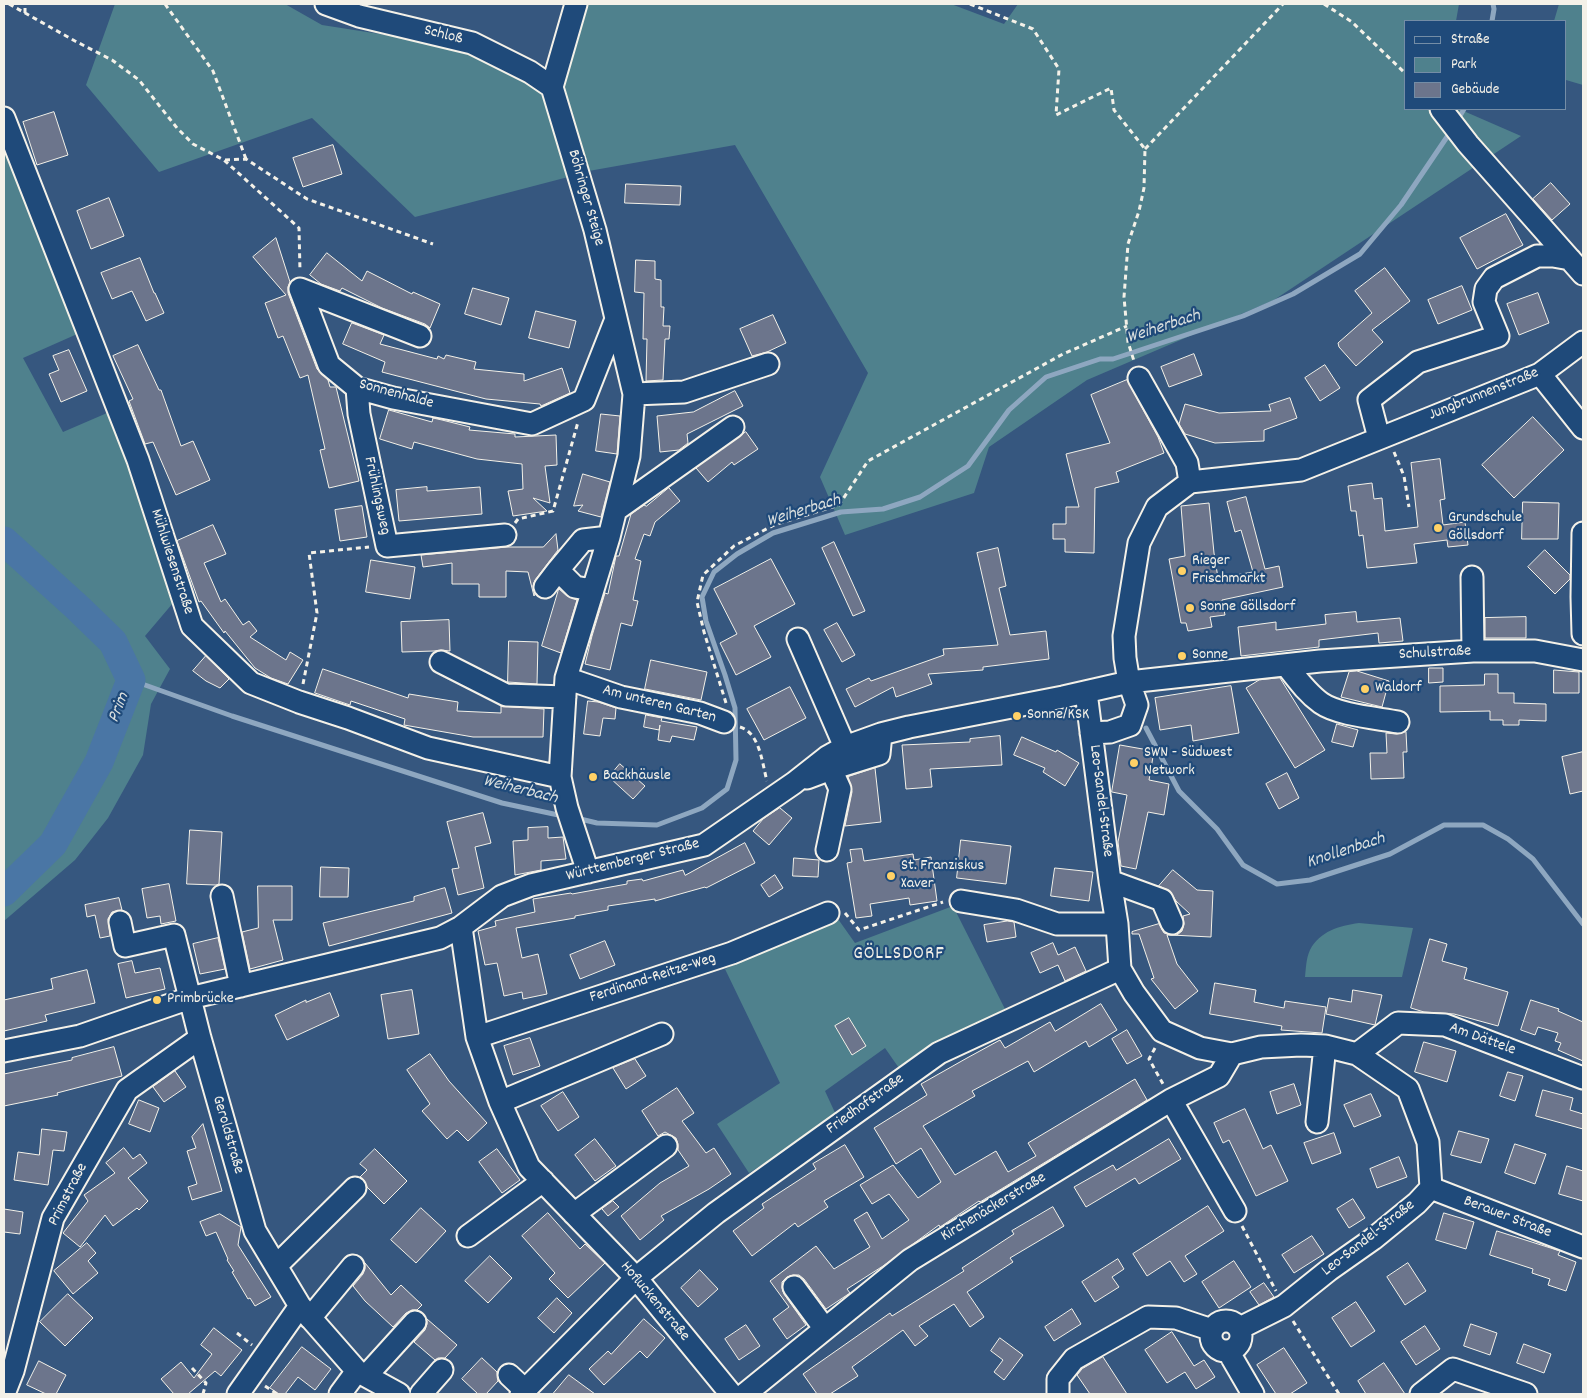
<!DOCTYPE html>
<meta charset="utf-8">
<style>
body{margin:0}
#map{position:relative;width:1587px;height:1398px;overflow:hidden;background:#36577f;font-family:Dekko,sans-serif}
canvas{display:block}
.frame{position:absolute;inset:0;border:5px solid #f4f1e8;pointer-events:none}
.legend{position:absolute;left:1404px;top:20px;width:162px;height:90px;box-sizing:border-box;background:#1f4a7a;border:1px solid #748da6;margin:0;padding:6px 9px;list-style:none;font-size:15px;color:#f4f1e8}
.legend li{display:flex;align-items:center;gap:10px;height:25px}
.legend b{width:25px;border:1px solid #748da6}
</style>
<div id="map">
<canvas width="1587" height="1398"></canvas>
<div class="frame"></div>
<ul class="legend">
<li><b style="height:6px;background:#1f4a7a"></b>Straße</li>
<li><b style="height:14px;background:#4f818d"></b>Park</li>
<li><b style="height:14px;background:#6c758c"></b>Gebäude</li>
</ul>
</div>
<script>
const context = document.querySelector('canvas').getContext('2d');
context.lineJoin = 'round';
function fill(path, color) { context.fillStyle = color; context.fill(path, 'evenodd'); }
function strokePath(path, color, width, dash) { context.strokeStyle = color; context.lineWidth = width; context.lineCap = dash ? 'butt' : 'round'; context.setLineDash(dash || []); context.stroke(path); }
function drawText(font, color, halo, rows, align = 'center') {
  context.font = font + ' Dekko,sans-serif'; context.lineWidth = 4.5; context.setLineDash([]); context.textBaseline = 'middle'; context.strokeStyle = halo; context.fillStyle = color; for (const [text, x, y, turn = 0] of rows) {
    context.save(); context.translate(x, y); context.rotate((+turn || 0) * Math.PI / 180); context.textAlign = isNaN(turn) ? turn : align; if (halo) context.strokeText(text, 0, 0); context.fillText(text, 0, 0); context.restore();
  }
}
fill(new Path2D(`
 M115 4H285L322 25 470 48 528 81 541 94 550 107 572 176 415 217 312 118 159 172 86 85Z
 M582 4H951L1004 24 1018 4H1459L1456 21H1406V109H1459L1521 136 1274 300 1087 380 989 447 974 493 845 535 820 477 868 373 735 145 583 172 563 97 564 77Z
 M1559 4H1583V85L1566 80V21H1554Z
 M4 131 84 331 23 358 63 432 114 410 173 603 145 636 170 669 151 704 143 755 108 818 75 860 4 921Z
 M953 906 1005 1009 934 1045 901 1071 885 1048 825 1091 837 1117 749 1173 717 1124 780 1083 725 969 838 919 855 943Z
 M1359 923 1413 928 1402 977H1305C1306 969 1306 958 1310 950 1320 931 1339 926 1359 923Z`), '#4f818d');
strokePath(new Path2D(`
 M1492 21 1494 9 1493 4
 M1457 121 1464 109
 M131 680 232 716 502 803 563 816
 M1146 728 1179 791 1217 829 1243 865 1277 884 1310 880 1390 854 1444 825H1483L1508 839 1533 859 1583 924
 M576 818 597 823 657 825 702 808 727 789 736 760 735 708 725 675 706 621 702 597 714 572 737 554 773 533 841 512 883 509 920 497 968 466 1009 410 1046 377 1100 359H1113L1243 316 1293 294 1360 254 1401 205 1451 131`), '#8ea7c0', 5);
strokePath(new Path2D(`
 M4 541 78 608 113 642 131 680 99 762 53 844 4 892`), '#4a76a5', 29);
const building = new Path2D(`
 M54 112 68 155 37 165 23 122Z
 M333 145 342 174 303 187 293 158Z
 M1551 183 1570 204 1552 220 1533 199Z
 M626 184 681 186 680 205 625 203Z
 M109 198 124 236 91 249 77 211Z
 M1506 214 1523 245 1477 269 1460 238Z
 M276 238 290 282 288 287V293L317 369 328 380 330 387H336L359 481 329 488 320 450 325 449 308 375 300 378 283 336 278 338 265 303 286 295 253 257Z
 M327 253 362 281 367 271 412 294 413 292 440 304 430 328 425 324 382 308 342 288 340 291 321 284 310 275Z
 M140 258 154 293H155L164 313 146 321 132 291 112 299 101 273Z
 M636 260 655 261V279L661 280V307H664L663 326H670L669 339H665L663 380 646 381 647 339H643L644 293 635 292Z
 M1385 268 1410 301 1372 330 1383 342 1356 366 1339 347 1338 343 1372 313 1355 291Z
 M1462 286 1472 310 1438 324 1428 300Z
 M473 288 509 298 501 325 465 314Z
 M1538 293 1549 323 1519 335 1507 304Z
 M536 311 576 321 569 348 529 338Z
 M773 315 786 343 767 352 752 356 740 329Z
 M352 323 384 335 380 344 437 359 438 356 444 359 446 355 476 362 474 369 524 374V381L562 368 570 393 541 406 540 404 486 399 382 372 385 362 343 344Z
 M138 345 159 390H161L181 446 193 441 210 480 176 495 153 442 145 444 129 401 133 399 113 356Z
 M69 350 87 391 61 402 49 374 59 370 53 356Z
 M1194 354 1202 375 1169 387 1161 367Z
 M1325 365 1340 388 1320 401 1305 378Z
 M1127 380 1158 437 1164 453 1116 472 1119 482 1095 488 1094 553 1065 552V539H1053V524H1066V507H1079L1066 454 1110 443 1091 395Z
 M735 391 743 406 687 434 688 443 679 450 660 452 657 416 693 412Z
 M1290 398 1297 418 1264 430V441L1215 443 1185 434 1179 424 1185 404 1219 413 1271 411 1269 405Z
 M389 410 432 422 433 418 442 420 470 427 469 430 515 434V437L556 435 557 465 545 466 550 503 533 498 547 511 513 516 508 491 523 489 522 464 477 459 414 442 412 449 380 439Z
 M601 414 620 416 617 454 596 451Z
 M1533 417 1564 450 1514 498 1482 465Z
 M746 432 758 449 734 465 732 462 708 482 696 468Z
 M1440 459 1445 499 1440 500 1443 525 1465 522 1468 545 1448 547 1447 540 1414 544 1417 563 1367 568 1363 535 1359 536 1356 511H1351L1348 486 1372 483 1374 499 1382 498 1385 531 1418 527 1411 463Z
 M583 474 610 482 601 517 578 511 583 505 574 506Z
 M427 487V491L480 487 482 514 399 521 396 490Z
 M669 488 680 501 655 522 650 536 644 534 635 559 641 561 633 600 638 601 632 626 621 623 610 670 585 664 592 636 605 593 608 594 616 556H619L631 514 644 505 646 506Z
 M1246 497 1265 569 1279 566 1283 587 1222 600 1225 615 1210 617 1212 627 1188 631 1186 623H1181L1169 559 1185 556 1181 506 1209 503 1214 553 1218 578 1253 572 1241 530 1235 532 1227 502Z
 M1523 502 1559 503 1558 539H1522Z
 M362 506 367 537 340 541 335 510Z
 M213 525 226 554 204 563 221 602 225 599 243 625 249 621 257 631 250 637 286 660 290 652 303 660 288 684 271 678 255 668 225 631 224 633 201 601 199 602 177 541Z
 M556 534 558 550 535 580 533 586 535 594 534 596 528 572 506 571V597H479V584H452V563L423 567 421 555 507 547H543Z
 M834 542 865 611 853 616 822 548Z
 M998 548 1006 586 999 588 1010 635 1046 631 1049 659 983 667V670L928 674 932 684 896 697 893 687 855 707 846 689 869 678 871 681 944 655 943 649 998 645 977 553Z
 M1545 550 1570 575V579L1555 594 1528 567Z
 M771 559 795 604 754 626 771 657 736 675 720 643 737 634 714 589Z
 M371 560 415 567 410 599 366 592Z
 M559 589 567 596 577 600 561 653 542 646Z
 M1356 612 1357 622 1400 618 1403 641 1379 643 1378 633 1319 640V647L1241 656 1238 627 1276 622V630L1326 624 1325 615Z
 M1526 617V638H1485V618Z
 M449 620 450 651 441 650 434 651 402 652 401 622Z
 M837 623 855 655 842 662 824 630Z
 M509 641 538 642 537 684 508 682Z
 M206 656 229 679 220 688 206 681 193 671Z
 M651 660 707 672 701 700 645 689Z
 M1429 668H1443V682L1429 683Z
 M323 669 408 698 409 694 458 702 457 711 501 713V706L544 709 543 737H473L404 725 405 719 351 701 350 705 315 693Z
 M1554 670 1579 672V693H1554Z
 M1357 671 1389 681 1382 707 1341 697 1349 672Z
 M1485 674H1498V693H1514V703L1546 704V721L1519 720V725H1503V720H1490V711L1440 712V686L1484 685Z
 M1280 678 1325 750 1295 768 1246 688 1259 680Z
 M1231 686 1239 733 1193 741 1191 725 1160 730 1155 698Z
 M790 687 806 718 764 740 747 709Z
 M588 701 598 702 616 708 615 719 603 718 600 736 584 734Z
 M646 715 662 718 661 721 697 727 694 740 672 736 670 742 658 740 660 725 659 730 644 727Z
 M1337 724 1358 730 1353 747 1332 742Z
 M1406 732 1407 752H1403L1404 778 1371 779 1370 753H1387L1386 733 1396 734Z
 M1000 736 1002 765 930 769 932 787 906 789 902 745 970 742V739Z
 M1022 737 1056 752 1057 750 1079 763 1065 786 1043 772 1045 768 1014 755Z
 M1120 745 1154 751 1149 780 1169 784 1164 815 1148 812 1136 869 1121 866 1118 842 1127 795 1112 792Z
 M1583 752V791L1570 794 1562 757Z
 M620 764 645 786 633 799 609 777Z
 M875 768 881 822 845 826 852 792 848 777Z
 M1287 773 1299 798 1279 809 1266 784Z
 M780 808 792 818 769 845 753 831 763 819Z
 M483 813 491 843 475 847 484 888 458 895 452 869 459 868 447 822Z
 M548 827V838L563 837 566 859 541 861V870L515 875 513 841 528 840V828Z
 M190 830 222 832 219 884 216 885 187 884Z
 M961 840 1011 846 1006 884 957 878Z
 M745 843 755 863 706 888 705 887 655 901V899L608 906V910L575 916V918L516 928 522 958 538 954 547 994 523 999 522 992 504 996 497 963 485 965 478 931 496 926 495 921 535 912 533 899 571 893 572 894 627 884V881L642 879 643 881 683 870 685 875Z
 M862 849 864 861 913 854 914 860 931 857 937 901 910 905 909 898 870 904 872 916 856 918 847 863 852 862 850 850Z
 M794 858 819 860 818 877 793 876Z
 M321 867 349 868 348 897H320Z
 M1055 868 1093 872 1089 901 1051 896Z
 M1173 870 1197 890 1213 891 1211 937 1171 935H1177L1182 931 1184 924 1183 916 1190 914 1176 901 1170 891 1159 886Z
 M775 875 783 888 769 897 761 885Z
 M169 884 176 921 161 924 160 916 147 918 142 889Z
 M258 886H292V920H273L283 960 250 969 242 932 258 928Z
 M445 888 452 913 329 946 323 923 414 901V897Z
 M119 898 122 910 112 912 108 919 110 936 100 938 95 915 87 917 85 905Z
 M1008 921 1014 922 1016 937 987 942 984 925Z
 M1159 924 1164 933 1171 935H1167L1177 964 1198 991 1175 1009 1151 979 1154 978 1139 934H1132V932Z
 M218 938 225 969 200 974 193 944Z
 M1430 939 1447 944 1442 961 1467 968 1464 979 1508 992 1498 1026 1454 1014 1424 1012 1411 1008Z
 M605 941 615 965 580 979 570 955Z
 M1053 943 1058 955 1075 947 1086 971 1065 981 1058 965 1040 973 1031 953Z
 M132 961 135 973 160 968 165 989 126 998 118 964Z
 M87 970 95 1003 45 1015 47 1021 4 1031V1000L53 989 51 979Z
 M1215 983 1256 990 1254 1002 1284 1008 1285 1001 1326 1007 1322 1033 1281 1030 1282 1026 1210 1014Z
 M412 990 419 1034 388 1039 381 995Z
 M1353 990 1382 995 1375 1025 1326 1014 1329 998 1351 1002Z
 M330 993 339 1016 287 1040 275 1015 306 1000V1002Z
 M1531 1000 1559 1009 1558 1011 1583 1022V1061L1558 1050 1561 1043 1555 1041 1558 1033 1538 1027 1535 1035 1521 1030Z
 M1101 1004 1117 1030 1089 1047 1086 1041 1034 1072 1028 1061 972 1091 975 1096 923 1126 955 1175 996 1151 1008 1172 1036 1156 1028 1143 1135 1079 1147 1100 980 1202 979 1201 940 1227 939 1225 883 1266 847 1289 850 1293 826 1309 804 1279 799 1275H793L787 1277 782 1282V1288L784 1294 806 1325 787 1339 773 1319 789 1307 770 1281 816 1246 834 1269 870 1247 854 1220 867 1212 882 1239 909 1220 889 1194 872 1204 860 1185 893 1165 918 1198 941 1182 921 1148 896 1164 874 1128 927 1095 921 1084 967 1058 1000 1040 1005 1048 1050 1022 1055 1031Z
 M849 1018 866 1046 852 1055 835 1026Z
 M1127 1030 1142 1056 1127 1064 1112 1039Z
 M530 1038 540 1066 513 1075 504 1046Z
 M1424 1042 1456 1051 1447 1082 1415 1072Z
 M114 1047 122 1076 57 1093 58 1095 4 1106V1074L72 1060V1058Z
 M430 1054 449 1081 487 1123 468 1141 457 1130 447 1139 422 1111 430 1104 407 1070Z
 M635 1059 646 1076 626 1089 613 1068Z
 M175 1071 186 1087 164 1102 153 1087Z
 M1508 1072 1523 1076 1515 1101 1500 1096Z
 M1294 1084 1301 1105 1277 1114 1270 1092Z
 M677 1088 694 1113 682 1121 706 1153 714 1148 731 1174 709 1189 661 1216 664 1220 640 1240 621 1216 660 1183 689 1166 678 1150V1144L676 1138 665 1132 658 1136 642 1111Z
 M1543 1090 1573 1098 1570 1110 1583 1114V1129L1536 1116Z
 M563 1092 579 1117 558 1131 541 1106Z
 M1371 1094 1381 1116 1354 1127 1344 1105Z
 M139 1100 159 1108 150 1132 129 1124Z
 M1245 1109 1263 1149 1271 1145 1288 1181 1256 1196 1229 1140 1223 1143 1214 1123Z
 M203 1124 222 1191 192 1200 188 1187 197 1184 187 1151 196 1148 192 1137Z
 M42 1129 67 1132 64 1151 53 1150 48 1185 14 1180 18 1152 39 1155Z
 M1459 1131 1489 1139 1481 1163 1451 1155Z
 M1334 1133 1341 1153 1312 1164 1304 1143Z
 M595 1139 616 1166 595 1181 575 1155Z
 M1169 1139 1181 1159 1139 1184 1135 1178 1086 1207 1074 1187 1113 1165 1116 1170Z
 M1515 1144 1546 1154 1535 1184 1505 1173Z
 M845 1145 864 1177 824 1201 828 1207 798 1227 795 1223 752 1256 733 1231 764 1208 762 1204 816 1169 813 1164Z
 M124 1148 133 1159 140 1154 147 1163 128 1178 148 1201 139 1210 137 1208 113 1226 105 1215 80 1247 63 1233 88 1201 84 1195 115 1173 106 1163Z
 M375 1149 407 1181 384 1204 367 1187 364 1180 360 1177 367 1170 360 1164Z
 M497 1149 520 1180 502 1193 479 1162Z
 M1399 1157 1407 1177 1377 1188 1370 1169Z
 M1567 1166 1583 1171V1201L1559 1194Z
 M1353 1199 1365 1218 1349 1228 1337 1209Z
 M613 1201 619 1207 608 1216 602 1209Z
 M1208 1206 1224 1231 1185 1256 1197 1274 1184 1282 1170 1261 1147 1276 1133 1254Z
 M1053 1207 1064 1226 1010 1258 1013 1262 967 1292 984 1317 970 1327 954 1304 919 1326 928 1336 915 1346 903 1330 852 1367 858 1376 830 1394H817L803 1374 890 1313 892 1316 964 1271 962 1268 1014 1234 1012 1231Z
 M421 1208 446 1231 416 1263 391 1240Z
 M4 1209 23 1212 20 1234 4 1232Z
 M548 1213 580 1249 585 1244 605 1263 568 1298 549 1279 555 1273 522 1236Z
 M1444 1213 1474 1222 1466 1249 1436 1240Z
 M220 1214 241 1227 238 1245 271 1297 255 1306 250 1298 248 1299 232 1272 234 1271 227 1260 228 1259 216 1232 206 1236 200 1222Z
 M1497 1231 1560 1251 1558 1255 1576 1262 1566 1291 1548 1285 1550 1279 1532 1273 1533 1269 1490 1255Z
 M1312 1236 1324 1254 1294 1273 1282 1255Z
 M87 1243 96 1253 88 1261 98 1273 73 1294 54 1271Z
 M490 1256 512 1278 488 1303 465 1281Z
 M1118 1259 1124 1269 1112 1277 1119 1287 1095 1302 1082 1282Z
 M1234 1261 1251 1287 1219 1308 1202 1282Z
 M365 1263 391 1295 401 1285 422 1305 417 1310H412L406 1313 393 1327 365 1301 353 1286 363 1274 365 1269Z
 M1408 1263 1426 1291 1405 1305 1387 1277Z
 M700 1270 718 1289 698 1307 681 1288Z
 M1264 1283 1274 1297 1259 1305 1250 1292Z
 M68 1294 93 1318 65 1346 40 1322Z
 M557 1298 572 1313 554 1333 538 1318Z
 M1356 1302 1375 1331 1351 1347 1332 1318Z
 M1072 1309 1081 1324 1054 1341 1045 1327Z
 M427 1319 457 1345 445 1358H438L435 1360 414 1342 425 1330 427 1324Z
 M644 1319 665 1338 647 1358 640 1351 604 1385 589 1369 608 1351 611 1354Z
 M1471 1324 1497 1333 1490 1355 1464 1346Z
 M746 1325 760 1346 739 1360 725 1339Z
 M1425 1326 1440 1349 1416 1365 1401 1342Z
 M214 1328 242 1350 221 1376 215 1371 188 1394H174L161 1379 181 1362 194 1378 212 1354 201 1345Z
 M1172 1332 1194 1366 1204 1360 1215 1377 1196 1389 1185 1372 1167 1383 1145 1350Z
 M1000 1338 1023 1355 1004 1380 994 1372 1003 1360 991 1351Z
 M1524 1344 1551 1354 1544 1373 1517 1363Z
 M302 1347 331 1369 315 1390 298 1377 285 1394H279L270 1388Z
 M1284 1348 1307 1383 1290 1394H1276L1257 1365Z
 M1103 1357 1127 1394H1090L1077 1375 1082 1369Z
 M482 1358 497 1372 498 1381 486 1394H478L462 1379Z
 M39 1361 66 1375 56 1394H46L27 1385Z
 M1384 1363 1405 1394H1366L1358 1381Z
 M569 1375 595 1394H553Z`);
fill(building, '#6c758c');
strokePath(building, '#f4f1e8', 1);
const minor = new Path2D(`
 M326 4 359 16 472 43 530 72 552 87
 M576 4 552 87 595 230 634 394 629 456 609 537 566 678 560 777 567 808 588 872
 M1441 109 1468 144 1583 274
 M4 118 138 460 192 626 251 683 299 702 348 718 428 748 560 777
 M420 336 300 289 329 365 357 388 393 398 532 424 584 400 616 319
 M1540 374 1583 428
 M1139 378 1187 463 1190 482
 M357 388 359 414 387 546 505 535
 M634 394 684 392 768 364
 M1379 438 1369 400 1418 362 1498 336 1484 302 1486 289 1494 278 1537 256H1553L1570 259
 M616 510 733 427
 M1583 533 1582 597 1583 634
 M1472 577 1473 651
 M545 587 558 570
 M592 590 575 587 558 570 583 540 609 537
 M798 639 845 747
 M441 662 506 695 565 697
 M1286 665C1297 679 1307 693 1321 703 1338 715 1377 718 1398 722
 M566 678 621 697 700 713 724 722
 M1086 692 1110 881 1117 924 1120 969 1134 993 1162 1031 1200 1048 1232 1054 1261 1047 1301 1045 1325 1046 1357 1054 1408 1089 1428 1142 1431 1188 1417 1203 1373 1239 1329 1270 1284 1306 1240 1328
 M1091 733 1110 732 1130 725 1137 705 1129 682 1125 658 1124 636 1139 543 1157 507 1190 482 1301 470 1540 374 1583 342
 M831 769 879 754 881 734
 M807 778 831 769 840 789 827 850
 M1110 881 1162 900 1172 923
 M222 896 241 986
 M961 901 1016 910 1057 924H1117
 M120 922 125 946 174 935 200 1038 255 1231 300 1306 357 1371 399 1394
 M461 927 477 1037 500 1102 529 1167 636 1278 731 1394
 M477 1037 732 953 828 913
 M4 1051 80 1036 190 998 440 938 461 927 502 896 531 885 704 845 794 783 827 757 845 747 881 734 909 727 1063 697 1129 682 1320 661 1473 651H1535L1583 660
 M1357 1054 1398 1023 1445 1025 1583 1078
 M1171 1100 1235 1211
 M500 1102 662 1034
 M1317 1122 1325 1046
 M1431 1188 1583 1247
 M574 1214 666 1146
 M468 1236 543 1181
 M276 1266 355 1188
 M794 1287 825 1329
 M310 1318 353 1266
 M1211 1336a15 15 0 1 1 30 0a15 15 0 1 1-30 0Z
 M1228 1351 1253 1394
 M509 1375 525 1390
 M366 1376 415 1322
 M4 1394 13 1371 53 1218 127 1090 200 1038
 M238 1394 300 1306
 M340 1394 357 1371
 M421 1394 442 1370
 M521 1394 636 1278 716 1213 939 1053 1120 969
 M745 1394 910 1260 1171 1100 1219 1076 1232 1054
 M1058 1394V1379L1074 1359 1148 1317 1176 1318 1212 1330
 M1421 1394 1453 1369 1526 1394`);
strokePath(minor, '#f4f1e8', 25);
strokePath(new Path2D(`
 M9 4 75 41 112 60 139 80 177 128 193 144 224 160 299 228 300 271
 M165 4 213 71 246 159
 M970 4 1033 29 1059 69 1056 115 1111 88 1114 110 1145 149 1144 188 1139 211 1128 244 1124 297 1128 342 1134 361
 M1324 4 1352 22 1406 74
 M25 13V4
 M1145 149 1283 4
 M225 160 246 159 307 199 433 244
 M1394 452 1404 476 1409 507
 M515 523 518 519 553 511 578 422
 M303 684 317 613 309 553 369 547
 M726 703 704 632 697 602 703 575 734 546 774 525 839 505 868 461 1063 354 1127 326
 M740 727C760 733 762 763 767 781
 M845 913 859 930 943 902
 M1155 1048 1149 1059 1163 1084
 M1242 1226 1276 1291
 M1293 1321 1339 1394
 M237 1333 252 1345
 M192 1368 206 1383 203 1394
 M265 1386 277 1394`), '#f4f1e8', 3, [5, 4]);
strokePath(minor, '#1f4a7a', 21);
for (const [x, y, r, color] of [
 [1438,528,5,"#ffd166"],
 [1182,571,5,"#ffd166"],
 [1190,608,5,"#ffd166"],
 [1182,656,5,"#ffd166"],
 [1365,689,5,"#ffd166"],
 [1017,716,5,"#ffd166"],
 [1134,763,5,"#ffd166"],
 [593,777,5,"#ffd166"],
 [891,876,5,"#ffd166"],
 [157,1000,5,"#ffd166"]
]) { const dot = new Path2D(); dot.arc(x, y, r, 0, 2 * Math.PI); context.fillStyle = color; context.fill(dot); strokePath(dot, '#1f4a7a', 2); }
drawText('16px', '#f4f1e8', '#1f4a7a', [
 ["Schloß",443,36,14],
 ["Böhringer Steige",585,198,74],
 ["Sonnenhalde",396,395,15],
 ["Jungbrunnenstraße",1484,395,-22],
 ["Frühlingsweg",376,496,78],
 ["Mühlwiesenstraße",171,562,72],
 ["Schulstraße",1435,654,-3],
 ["Am unteren Garten",659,705,14],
 ["Leo-Sandel-Straße",1100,801,83],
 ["Württemberger Straße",633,861,-14],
 ["Ferdinand-Reitze-Weg",653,979,-18],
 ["Am Dättele",1482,1040,20],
 ["Friedhofstraße",866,1105,-36],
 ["Geroldstraße",227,1135,74],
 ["Primstraße",69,1195,-63],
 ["Kirchenäckerstraße",994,1208,-31],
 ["Berauer Straße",1507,1218,21],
 ["Leo-Sandel-Straße",1369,1239,-38],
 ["Hofluckenstraße",654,1302,50]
]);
drawText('16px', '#f4f1e8', '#1f4a7a', [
 ["Grundschule",1448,519],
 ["Göllsdorf",1448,537],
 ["Rieger",1192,562],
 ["Frischmarkt",1192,580],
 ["Sonne Göllsdorf",1200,608],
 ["Sonne",1192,656],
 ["Waldorf",1375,689],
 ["Sonne/KSK",1027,716],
 ["SWN - Südwest",1144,754],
 ["Network",1144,772],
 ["Backhäusle",603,777],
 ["St. Franziskus",901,867],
 ["Xaver",901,885],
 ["Primbrücke",167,1000]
], 'left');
drawText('italic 18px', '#dadfde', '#1f4a7a', [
 ["Weiherbach",1164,328,-18],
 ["Weiherbach",804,512,-17],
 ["Prim",120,708,-69],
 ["Weiherbach",520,791,14],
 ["Knollenbach",1346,852,-18]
]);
context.letterSpacing = '1px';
drawText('19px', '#f4f1e8', '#1f4a7a', [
 ["GÖLLSDORF",899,955]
]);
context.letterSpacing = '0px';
</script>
